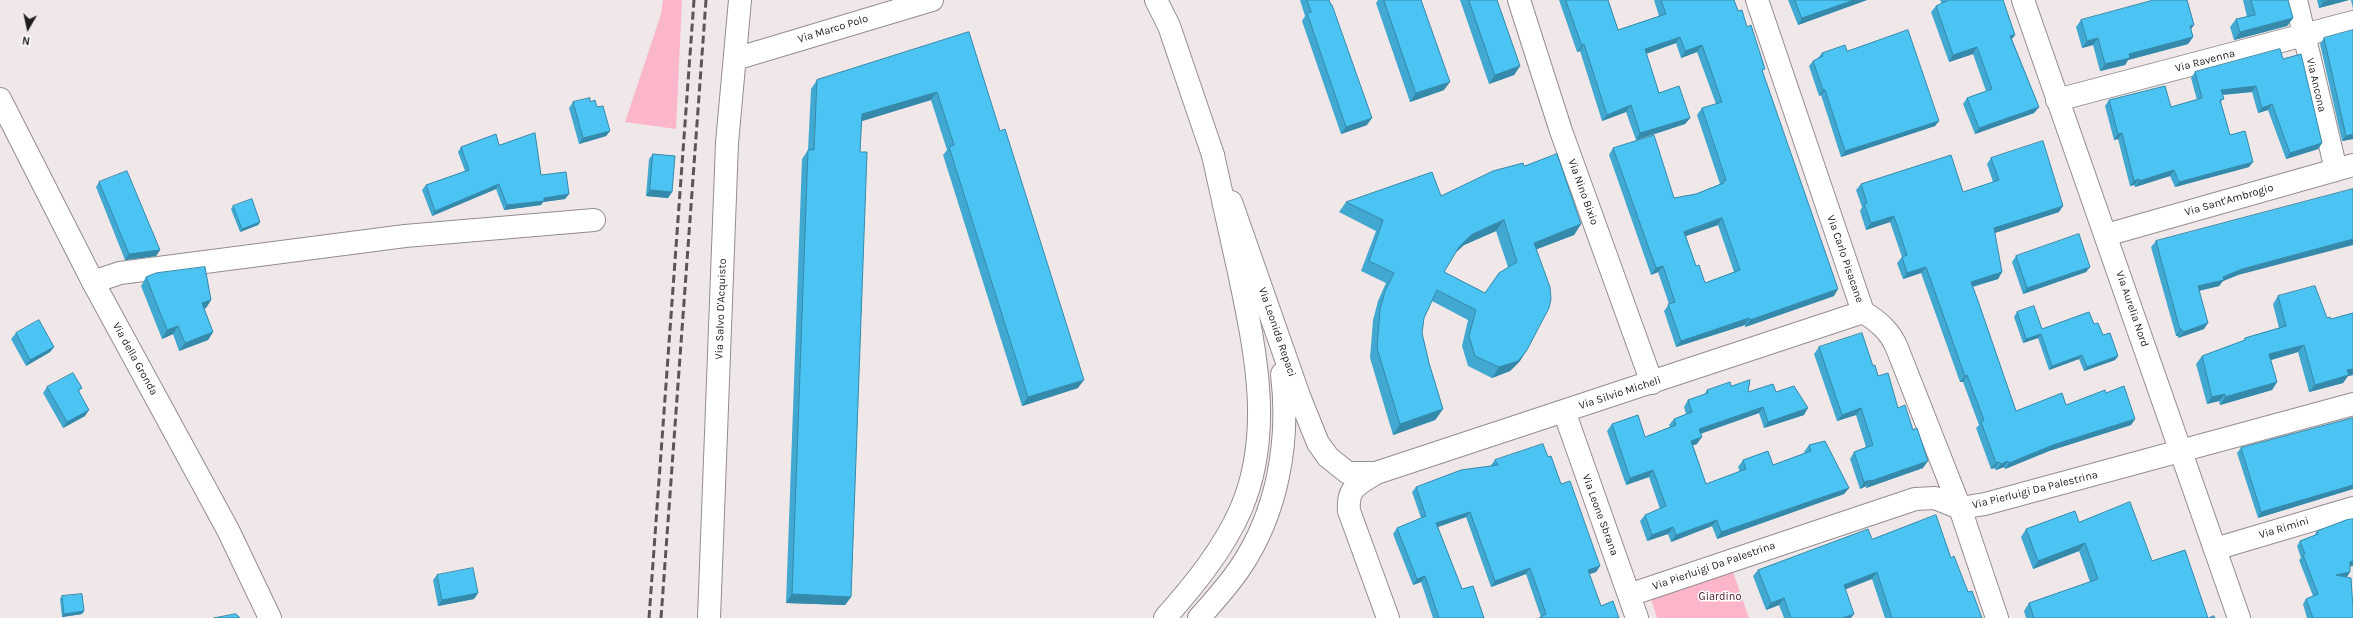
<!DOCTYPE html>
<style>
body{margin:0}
#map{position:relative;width:2353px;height:618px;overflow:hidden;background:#f0e7e9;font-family:Karla,sans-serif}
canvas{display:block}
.north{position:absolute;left:8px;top:8px;width:40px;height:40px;-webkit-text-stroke:3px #fff;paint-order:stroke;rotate:189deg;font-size:11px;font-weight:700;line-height:16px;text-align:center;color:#1f1b1c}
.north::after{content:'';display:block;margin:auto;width:14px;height:18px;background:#1f1b1c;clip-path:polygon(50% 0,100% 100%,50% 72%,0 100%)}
</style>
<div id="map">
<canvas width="2353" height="618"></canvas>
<div class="north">N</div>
</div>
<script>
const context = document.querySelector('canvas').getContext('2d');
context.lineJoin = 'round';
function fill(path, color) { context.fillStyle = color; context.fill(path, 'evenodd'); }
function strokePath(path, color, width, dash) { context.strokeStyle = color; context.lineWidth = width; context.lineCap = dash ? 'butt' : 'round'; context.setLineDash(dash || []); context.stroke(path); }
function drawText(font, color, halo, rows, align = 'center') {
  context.font = font + ' Karla,sans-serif'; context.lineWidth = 3; context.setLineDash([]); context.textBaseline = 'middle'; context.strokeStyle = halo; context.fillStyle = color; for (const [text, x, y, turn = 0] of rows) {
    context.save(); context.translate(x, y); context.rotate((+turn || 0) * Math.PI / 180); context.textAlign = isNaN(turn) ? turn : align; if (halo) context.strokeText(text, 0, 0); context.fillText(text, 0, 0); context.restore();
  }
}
fill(new Path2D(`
 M663 0H682L676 129 625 122 661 14Z
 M1733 572 1749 618H1657L1650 596Z`), '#fbb7c9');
const street = new Path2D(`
 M1519 0 1561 131 1652 383
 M1757 0 1863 312C1878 321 1890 331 1897 348L1960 508 1997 618
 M2296 0 2336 170
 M2057 100 2353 22
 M1231 202 1299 396 1318 443 1328 457 1348 473H1376
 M2106 235 2353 165
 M93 282 120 273 405 236 594 220
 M1564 411 1637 618
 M2215 549 2353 508
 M1629 595 1915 499 1935 498 1960 508 1985 504 2353 404
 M1199 618C1213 602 1228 586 1240 568 1278 512 1290 441 1282 374
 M1388 618 1349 511C1347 487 1358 485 1376 473L1863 312`);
const secondary = new Path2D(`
 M1156 0 1169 26 1213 155
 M2023 0 2239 618
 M735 59 932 0
 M0 99 93 282 228 530 270 618
 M709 618 727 143 740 0`);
const highway = new Path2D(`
 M1165 618C1194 585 1223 550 1241 509 1273 434 1256 354 1240 277 1231 236 1222 196 1213 155`);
strokePath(street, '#948c8e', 24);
strokePath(secondary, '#948c8e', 24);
strokePath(highway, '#948c8e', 24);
strokePath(street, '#fff', 22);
strokePath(secondary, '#fff', 22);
strokePath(highway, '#fff', 22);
strokePath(new Path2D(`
 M649 618 694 0
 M661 618 706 0`), '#5b5556', 3, [8, 4]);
fill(new Path2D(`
 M1300 0H1329L1367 125 1341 134 1302 21 1305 16Z
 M1378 0H1421L1444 90 1410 102 1376 3Z
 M1460 0H1497L1520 66 1514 75 1489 84Z
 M1559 0H1608L1618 30 1659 16 1654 0H1734L1763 72 1834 296 1745 327V325L1676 347 1664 311 1669 304 1658 272 1651 275 1609 155 1613 148 1674 198 1696 194 1720 184 1697 115 1702 108 1716 104 1697 52 1681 58 1676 43 1646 54 1659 93 1690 118 1685 124 1636 140 1626 112 1602 121 1580 51 1577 52ZM1718 225 1734 272 1705 283 1696 266 1686 236Z
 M1788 0H1867L1798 25Z
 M1940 0H2003L2015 35 2012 39 2039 107 2034 113 1975 134 1963 104 1967 98 1986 91 1973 54 1949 62 1931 12 1936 6 1942 4Z
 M2243 0H2288L2293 18 2287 26 2234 40 2230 27 2236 19 2247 17Z
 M2317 0H2349L2319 8Z
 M2351 0H2353V9Z
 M2081 20 2191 29 2193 37 2188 44 2128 60 2125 65 2100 71 2093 45 2082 48 2076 27Z
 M969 32 1078 388 1022 406 943 155 947 150 931 100 861 121 860 152 851 597 845 605 786 603 802 159 808 150 811 89 817 80Z
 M2324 38 2353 139 2342 141 2320 44Z
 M1847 51 1939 121 1935 126 1841 157 1821 95 1819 96 1809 66 1813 61 1818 58 1822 53Z
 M2283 59 2322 143 2318 149 2286 159 2268 110 2258 113 2252 92 2223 95 2221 103 2230 135 2249 167 2175 187 2170 176 2135 187 2134 185 2130 186 2118 139 2114 140 2105 106 2109 100 2171 107 2197 100 2191 78 2195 72Z
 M573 102H590L597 107 610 131 606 136 579 144 569 108Z
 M499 145 541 175 569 194 565 199 543 202 541 205 504 210 496 189 432 216 422 190 426 185 465 171 458 152 461 147Z
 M653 154 672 192 668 198 646 196 649 159Z
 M1991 158 2059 212 1994 233 2002 272 1998 279 1973 287 2016 411 2066 405 2106 393 2135 419 2131 425 2049 451 2005 469 2004 467 1996 470 1994 468 1991 469 1976 428 1979 425 1963 382H1960L1921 273 1903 279 1897 263 1902 257 1890 222 1866 230 1860 211 1862 207 1856 190 1861 184 1963 192 1993 182 1987 164Z
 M1524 166 1581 224 1574 235 1536 249 1520 361 1510 371 1492 378 1468 366 1462 346 1468 320 1432 301 1424 318 1422 333 1429 363 1443 409 1435 420 1393 435 1370 358 1373 320 1378 301 1386 283 1361 271 1376 231 1339 212 1346 202 1441 196ZM1496 231 1508 267 1485 293 1444 272 1454 254 1464 245Z
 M99 182 160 250 156 256 125 260 96 187Z
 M233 206 260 222 258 225 240 232 231 209Z
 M2156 241 2238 275 2223 281 2219 286 2199 291 2204 329 2178 338V336H2176L2151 247Z
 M2016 256 2090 267 2086 272 2023 294 2012 262Z
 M146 277 211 300 206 308 204 309 213 332 208 340 179 351 173 334 162 339 141 286Z
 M2278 296 2327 318 2331 319 2353 313V375L2348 376 2343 383 2309 392 2298 352 2271 360 2277 382 2272 390 2220 405 2219 401 2207 404 2196 364 2202 356 2243 341 2245 338 2279 328 2273 304Z
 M2017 312 2042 329 2094 324 2103 335 2118 356 2115 360 2084 371 2079 359 2049 370 2038 338 2023 343 2014 317Z
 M16 333 54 347 50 352 26 366 11 339Z
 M1819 347 1873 366 1898 408 1913 430 1923 468 1866 488V486L1860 489 1850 459 1854 452 1866 447 1856 415 1837 421 1814 354Z
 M1731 386 1748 392H1776L1804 415 1764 428 1759 413 1700 434 1697 444 1693 445 1706 484 1740 472 1738 467 1743 460 1773 465 1805 453 1804 452 1809 445 1849 488 1844 494 1717 539 1712 526 1671 542 1668 534 1647 541 1640 521 1645 515 1660 509 1649 477 1626 485 1607 431 1612 424 1645 437 1670 427 1669 425 1674 419 1686 414 1684 407 1688 400 1704 395 1707 390Z
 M47 387 82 388 79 391 85 416 63 428 43 393Z
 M2353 418V489L2258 518 2237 453 2241 448Z
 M1548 457 1600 566 1596 572 1589 574 1601 606 1619 618 1541 617 1526 574 1491 587 1466 517 1438 527 1462 589 1484 618H1433L1421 582 1413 585 1393 534 1397 528 1421 518 1412 492 1416 487 1491 466V465L1495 460Z
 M2079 522 2152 561 2208 618H2026L2024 611 2029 603 2090 582 2079 551 2033 569 2021 537 2026 529Z
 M2317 531 2350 567 2346 577 2353 618H2307L2303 604 2306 599 2313 596 2299 560 2301 558 2297 546 2300 541 2314 536Z
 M1872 539 1951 558 1982 618H1885L1872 579 1845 589 1851 618H1784L1779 605 1766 610 1753 576 1758 570Z
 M437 575 478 593 474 599 438 606 433 580Z
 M62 596 84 611 82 614 62 617 60 599Z`), '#41a9d1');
fill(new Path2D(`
 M1854 0H1867L1798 25 1802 18Z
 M2329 0H2349L2319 8 2323 2Z
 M2293 18 2287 26 2234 40 2240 32Z
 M2194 25 2189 32 2190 26Z
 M2015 35 2010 41V36Z
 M1680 37 1676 43 1640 56 1645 49Z
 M2193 37 2188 44 2128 60 2125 65 2100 71 2105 64 2129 54Z
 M2098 38 2093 45 2082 48 2087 41Z
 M1584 44 1580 51 1577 52 1582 45Z
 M1702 45 1697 52 1681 58 1685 51Z
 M1977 47 1973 54 1949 62 1953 55Z
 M1520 66 1514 75 1489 84 1495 75Z
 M1450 82 1444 90 1410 102 1416 93Z
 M2256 86 2252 92 2217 95 2221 90Z
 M1823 90H1825L1821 95 1819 96Z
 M937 92 931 100 856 123 862 114Z
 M2272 104 2268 110 2258 113 2262 108Z
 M1631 105 1626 112 1602 121 1607 115Z
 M2039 107 2034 113 1975 134 1979 128Z
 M1372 118 1367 125 1341 134 1346 127Z
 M1690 118 1685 124 1636 140 1640 133Z
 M1939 121 1935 126 1841 157 1845 151Z
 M610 131 606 136 579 144 583 138Z
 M2122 133 2118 139 2114 140 2118 134Z
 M2353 134V139L2342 141 2346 136Z
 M2322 143 2318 149 2286 159 2290 153Z
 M2253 162 2249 167 2175 187 2179 182Z
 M2174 170 2170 176 2135 187 2139 181Z
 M2139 179 2134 185 2130 186 2134 181Z
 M499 184 496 189 432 216 435 211Z
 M650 190 672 192 668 198 646 196Z
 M569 194 565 199 543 202 541 205 504 210 507 205 544 198Z
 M2063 206 2059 212 1989 235 1994 228Z
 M1894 216 1890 222 1866 230 1871 223Z
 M1722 218 1718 225 1680 238 1684 232Z
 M1504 220 1496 231 1464 245 1451 257 1459 247 1471 235Z
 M260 222 258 225 240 232 242 229Z
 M1581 224 1574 235 1527 253 1534 243Z
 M2353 239V245L2238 275 2223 281 2219 286 2193 292 2198 286 2242 269Z
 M160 250 156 256 125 260 129 254Z
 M1663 266 1658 272 1651 275 1656 268Z
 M1926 267 1921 273 1903 279 1907 273Z
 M2090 267 2086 272 2023 294 2027 288Z
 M2002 272 1998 279 1967 288 1971 282Z
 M1838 289 1834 296 1745 327 1750 320Z
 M211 300 206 308 196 312 202 303Z
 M1749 318 1745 325 1676 347 1681 341Z
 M2208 323 2204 329 2178 338 2183 332Z
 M178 326 173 334 162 339 167 330Z
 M2182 329 2178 336H2176L2180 330Z
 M213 332 208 340 179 351 185 343Z
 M2041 334 2038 338 2023 343 2026 339Z
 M2304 345 2298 352 2264 362 2269 354Z
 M54 347 50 352 26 366 30 360Z
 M1527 350 1520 361 1510 371 1492 378 1499 367Z
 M2082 355 2079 359 2049 370 2052 366Z
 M2118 356 2115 360 2084 371 2087 367Z
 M2353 369V375L2348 376 2343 383 2309 392 2315 385 2347 370Z
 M1967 375 1963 382H1960L1965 376Z
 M1084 380 1078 388 1022 406 1028 397Z
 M2277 382 2272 390 2220 405 2225 397Z
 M2225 394 2219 401 2207 404 2212 397Z
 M1763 407 1759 413 1694 436 1699 429Z
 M1808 408 1804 415 1764 428 1768 422Z
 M1861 408 1856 415 1837 421 1842 415Z
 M1443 409 1435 420 1393 435 1400 424Z
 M89 410 85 416 63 428 67 422Z
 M2135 419 2131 425 2049 451 2005 469 2009 463 2053 445Z
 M1702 437 1697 444 1686 447 1691 441Z
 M1928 461 1923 468 1866 488 1871 481Z
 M2008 461 2004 467 1996 470 2001 464Z
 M1999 462 1994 468 1991 469 1996 463Z
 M1653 470 1649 477 1626 485 1630 478Z
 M1871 480 1866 486 1860 489 1864 482Z
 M2353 485V489L2258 518 2261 512Z
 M1849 488 1844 494 1717 539 1721 532Z
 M1470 512 1466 517 1432 529 1436 523Z
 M1717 520 1712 526 1671 542 1676 535Z
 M1673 527 1668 534 1647 541 1652 535Z
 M2085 543 2079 551 2033 569 2038 561Z
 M2353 561V566L2346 567 2350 562Z
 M1600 566 1596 572 1584 576 1588 570Z
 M1530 568 1526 574 1491 587 1495 581Z
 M1877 572 1872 579 1839 592 1844 585Z
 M2350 572 2347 577 2336 575Z
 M1425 576 1421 582 1413 585 1417 579Z
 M478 593 474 599 438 606 442 600Z
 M792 594 851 597 845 605 786 603Z
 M1784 598 1779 605 1766 610 1771 603Z
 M84 611 82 614 62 617 64 614Z
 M1854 614 1851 618H1842Z`), '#3589aa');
const building = new Path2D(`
 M1307 0H1329L1331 5H1332L1372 118 1346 127 1307 13 1311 12Z
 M1384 0H1421L1450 82 1416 93Z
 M1469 0H1497L1520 66 1495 75Z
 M1566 0H1608L1618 30 1666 14 1661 0H1734L1738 11 1742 10 1747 27 1751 25 1765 69 1762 70 1838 289 1750 320 1749 318 1681 341 1668 304 1675 302 1663 266 1656 268 1613 148 1654 135 1674 198 1696 194 1724 183 1723 181 1726 180 1702 108 1722 102 1702 45 1685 51 1680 37 1645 49 1659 93 1679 86 1690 118 1640 133 1631 105 1607 115 1584 44 1582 45ZM1722 218 1740 270 1705 283 1699 265 1696 266 1684 232Z
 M1795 0H1854L1802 18Z
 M1947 0H2003L2015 35 2010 36 2039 107 1979 128 1967 98 1992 89 1977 47 1953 55 1936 6 1947 1Z
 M2154 0H2187L2194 25 2190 26 2193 37 2129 54 2130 58 2105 64 2098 38 2087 41 2081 20Z
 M2251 0H2288L2293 18 2240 32 2236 19 2255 15Z
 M2322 0H2329L2323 2Z
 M1908 30 1939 121 1845 151 1825 90H1823L1813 61 1823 56 1822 53 1845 45 1847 51Z
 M2353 30V134L2346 136 2324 38Z
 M969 32 1000 131 1005 129 1084 380 1028 397 949 147 954 145 937 92 862 114 860 152H867L851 597 792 594 808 150H814L817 80Z
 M2280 49 2283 59 2301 54 2322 143 2290 153 2272 104 2262 108 2256 86 2221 90 2224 99 2220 100 2230 135 2245 131 2253 162 2179 182 2174 170 2139 181V179L2134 181 2122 133 2118 134 2109 100 2165 86 2171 107 2202 98 2195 72Z
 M590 98V102L595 100 597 107 603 106 610 131 583 138 573 102Z
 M535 133 541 175 566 172 569 194 544 198V201L507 205 499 184 435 211 426 185 469 170 461 147 496 134 499 145Z
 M2043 141 2063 206 1994 228 2002 272 1971 282 1977 298 2016 411 2062 393 2066 405 2105 390 2106 393 2124 386 2135 419 2053 445 2009 463 2008 461 2001 464 1999 462 1996 463 1981 422 1984 420 1967 375 1965 376 1926 267 1907 273 1902 257 1907 255 1894 216 1871 223 1864 204 1867 203 1861 184 1951 155 1963 192 1999 180 1991 158Z
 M653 154 675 156 672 192 650 190Z
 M1557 154 1581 224 1534 243 1550 287 1551 299 1549 308 1527 350 1518 361 1499 367 1475 356 1469 336 1476 310 1437 290 1424 318 1422 333 1429 363 1443 409 1400 424 1377 348 1380 310 1385 291 1394 273 1369 261 1383 220 1346 202 1432 172 1441 196 1493 171 1523 163 1524 166ZM1504 220 1517 262 1499 273 1485 293 1444 272 1459 247 1471 235Z
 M127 171 160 250 129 254 99 182Z
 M2353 189V239L2242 269 2223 277 2224 280 2198 286 2208 323 2183 332 2182 329 2180 330 2156 241Z
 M252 199 260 222 242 229 233 206Z
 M2079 234 2090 267 2027 288 2016 256Z
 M205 267 211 300 202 303 213 332 185 343 178 326 167 330 146 277 156 273Z
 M2315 286 2327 318 2330 317 2331 319 2353 313V369L2347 370 2349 375 2315 385 2304 345 2269 354 2277 382 2225 397V394L2212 397 2202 356 2245 340V338L2286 326 2278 296Z
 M2034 306 2042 329 2089 312 2094 324 2098 323 2103 335 2110 333 2118 356 2087 367 2082 355 2052 366 2041 334 2026 339 2017 312Z
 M39 320 54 347 30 360 16 333Z
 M1862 333 1873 366 1875 365 1878 376 1888 373 1898 408 1905 405 1913 430 1917 428 1928 461 1871 481V480L1864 482 1854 452 1873 445 1861 408 1842 415 1819 347Z
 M73 373 82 388 78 390 89 410 67 422 47 387Z
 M1750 380 1748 392 1773 384 1776 392 1794 386 1808 408 1768 422 1763 407 1699 429 1702 437 1691 441 1706 484 1746 469 1743 460 1768 451 1773 465 1811 451 1809 445 1825 441 1849 488 1721 532 1717 520 1676 535 1673 527 1652 535 1645 515 1666 506 1653 470 1630 478 1612 424 1638 415 1645 437 1676 425 1674 419 1692 412 1688 400 1708 393 1707 390 1730 382 1731 386Z
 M2353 418V485L2261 512 2241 448Z
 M1543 444 1548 457 1551 456 1561 484 1570 481 1600 566 1588 570 1601 606 1613 601 1619 618H1539L1546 614 1530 568 1495 581 1470 512 1436 523 1462 589 1473 586 1484 618H1439L1425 576 1417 579 1397 528 1426 516 1416 487 1461 470 1498 465 1495 460Z
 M2130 502 2152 561 2185 550 2208 618H2034L2029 603 2098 579 2085 543 2038 561 2026 529 2075 511 2079 522Z
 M1936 515 1951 558 1954 556 1968 592 1972 591 1982 618H1892L1877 572 1844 585 1854 614 1842 618H1791L1784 598 1771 603 1758 570 1868 529 1872 539Z
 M2353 519V561L2350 562V572L2336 575 2351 578 2353 608V618H2313L2306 599 2318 594 2303 555 2305 554 2300 541 2318 534 2317 531 2346 520Z
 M473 568 478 593 442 600 437 575Z
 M82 594 84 611 64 614 62 596Z
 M236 614 240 618H214Z
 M2214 616 2215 618H2209Z`);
fill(building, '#4cc4f3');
strokePath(building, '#3589aa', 1);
drawText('11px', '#1f1b1c', '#fff', [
 ["Via Marco Polo",833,29,-17],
 ["Via Ravenna",2205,61,-15],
 ["Via Ancona",2316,85,77],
 ["Via Nino Bixio",1583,192,70],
 ["Via Sant'Ambrogio",2229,200,-16],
 ["Via Carlo Pisacane",1845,259,71],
 ["Via Salvo D'Acquisto",721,309,-88],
 ["Via Aurelia Nord",2132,309,71],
 ["Via Leonida Repaci",1277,332,71],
 ["Via della Gronda",135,359,61],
 ["Via Silvio Micheli",1620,393,-18],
 ["Via Pierluigi Da Palestrina",2035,490,-14],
 ["Via Leone Sbrana",1600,515,70],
 ["Via Rimini",2284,528,-17],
 ["Via Pierluigi Da Palestrina",1714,566,-19]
]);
drawText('11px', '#4f1229', '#fff', [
 ["Giardino",1720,597]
]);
</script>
